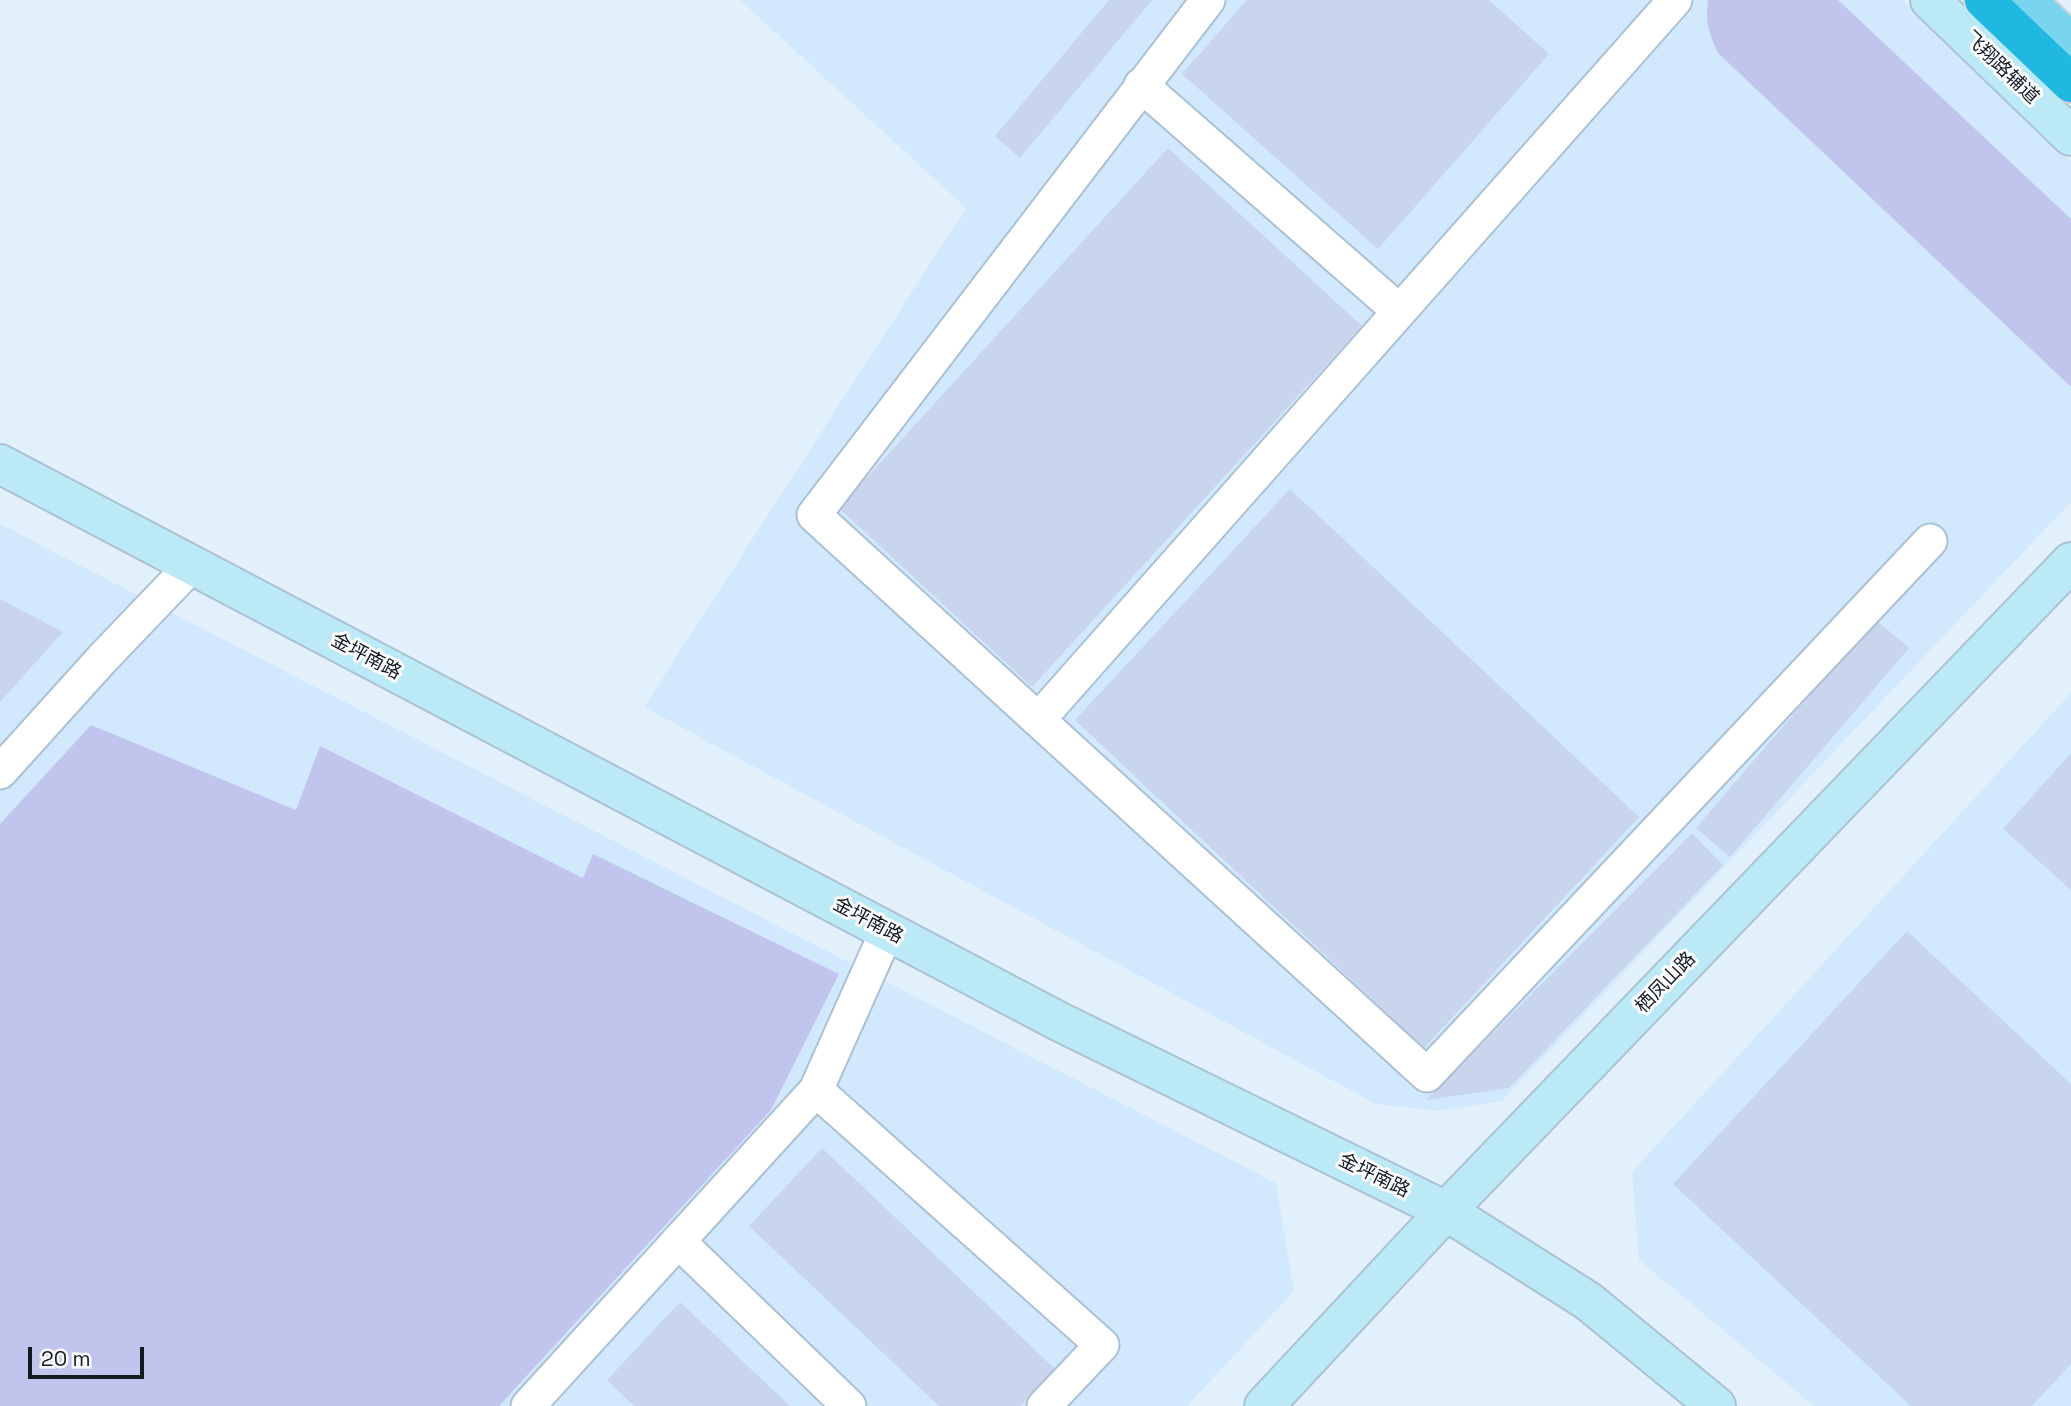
<!DOCTYPE html>
<meta charset="utf-8">
<style>
body{margin:0}
#map{position:relative;width:2071px;height:1406px;overflow:hidden;background:#e2f0fc;font-family:"Space Grotesk",sans-serif}
canvas{display:block}
.scale{position:absolute;left:28px;top:1347px;width:116px;height:32px;box-sizing:border-box;border:4px solid #121a21;border-top:0;padding-left:9px;font-size:21px;line-height:24px;white-space:nowrap;color:#121a21;-webkit-text-stroke:5px #fbfbfb;paint-order:stroke}
</style>
<div id="map">
<canvas width="2071" height="1406"></canvas>
<div class="scale">20 m</div>
</div>
<script>
const context = document.querySelector('canvas').getContext('2d');
context.lineJoin = 'round';
function fill(path, color) { context.fillStyle = color; context.fill(path, 'evenodd'); }
function strokePath(path, color, width, dash) { context.strokeStyle = color; context.lineWidth = width; context.lineCap = dash ? 'butt' : 'round'; context.setLineDash(dash || []); context.stroke(path); }
function drawText(font, color, halo, rows, align = 'center') {
  context.font = font + ' "Space Grotesk","Noto Sans SC",sans-serif'; context.lineWidth = 6; context.setLineDash([]); context.textBaseline = 'middle'; context.strokeStyle = halo; context.fillStyle = color; for (const [text, x, y, turn = 0] of rows) {
    context.save(); context.translate(x, y); context.rotate((+turn || 0) * Math.PI / 180); context.textAlign = isNaN(turn) ? turn : align; if (halo) context.strokeText(text, 0, 0); context.fillText(text, 0, 0); context.restore();
  }
}
fill(new Path2D(`
 M740 0H1903L2071 160V502L1502 1101 1437 1111 1376 1104 644 707 966 208Z
 M0 524 1276 1183 1294 1291 1187 1406H0Z
 M2071 693V1406H1814L1639 1260 1632 1172Z`), '#d2e9fd');
fill(new Path2D(`
 M1708 0H1838L2071 219V387L1719 54C1709 36 1705 21 1708 0Z
 M91 725 296 810 320 746 583 878 593 854 839 974 771 1110 499 1406H0V824Z`), '#c1c5ed');
fill(new Path2D(`
 M1109 0H1152L1020 158 995 136Z
 M1247 0H1489L1549 54 1378 249 1182 74Z
 M1168 148 1362 326 1032 687 839 508Z
 M1290 489 1639 817 1424 1048 1075 720Z
 M0 599 63 632 0 702Z
 M1875 619 1909 648 1730 857 1696 828Z
 M2071 753V890L2003 829Z
 M1692 833 1723 865 1509 1088 1426 1100Z
 M1907 931 2071 1084V1364L2032 1406H1911L1673 1184Z
 M822 1148 1055 1369 1020 1406H939L749 1226Z
 M680 1302 790 1406H634L607 1380Z`), '#c8d5ec');
const street = new Path2D(`
 M1208 0 814 515 1427 1075 1930 541
 M1141 85 1399 311
 M1038 720 1675 0
 M0 772 103 658 192 565
 M816 1090 1102 1345 1044 1406
 M678 1241 849 1406
 M528 1406 816 1090 887 931`);
const secondary = new Path2D(`
 M1930 0 2071 136
 M0 464 1060 1022 1446 1211 1588 1301 1716 1406
 M1264 1406 1446 1211 2071 562`);
const primary = new Path2D(`
 M2026 0 2071 43`);
const highway = new Path2D(`
 M1984 0 2071 83`);
strokePath(street, '#abc1d3', 37);
strokePath(secondary, '#abc1d3', 42);
strokePath(primary, '#d0d1d3', 42);
strokePath(highway, '#d0d1d3', 42);
strokePath(street, '#fff', 33);
strokePath(secondary, '#bce9f6', 38);
strokePath(primary, '#79d4ed', 38);
strokePath(highway, '#20b7e1', 38);
drawText('19px', '#121a21', '#fbfbfb', [
 ["飞翔路辅道",2001,68,44],
 ["金坪南路",366,657,28],
 ["金坪南路",868,921,28],
 ["栖凤山路",1666,983,-46],
 ["金坪南路",1374,1176,26]
]);
</script>
